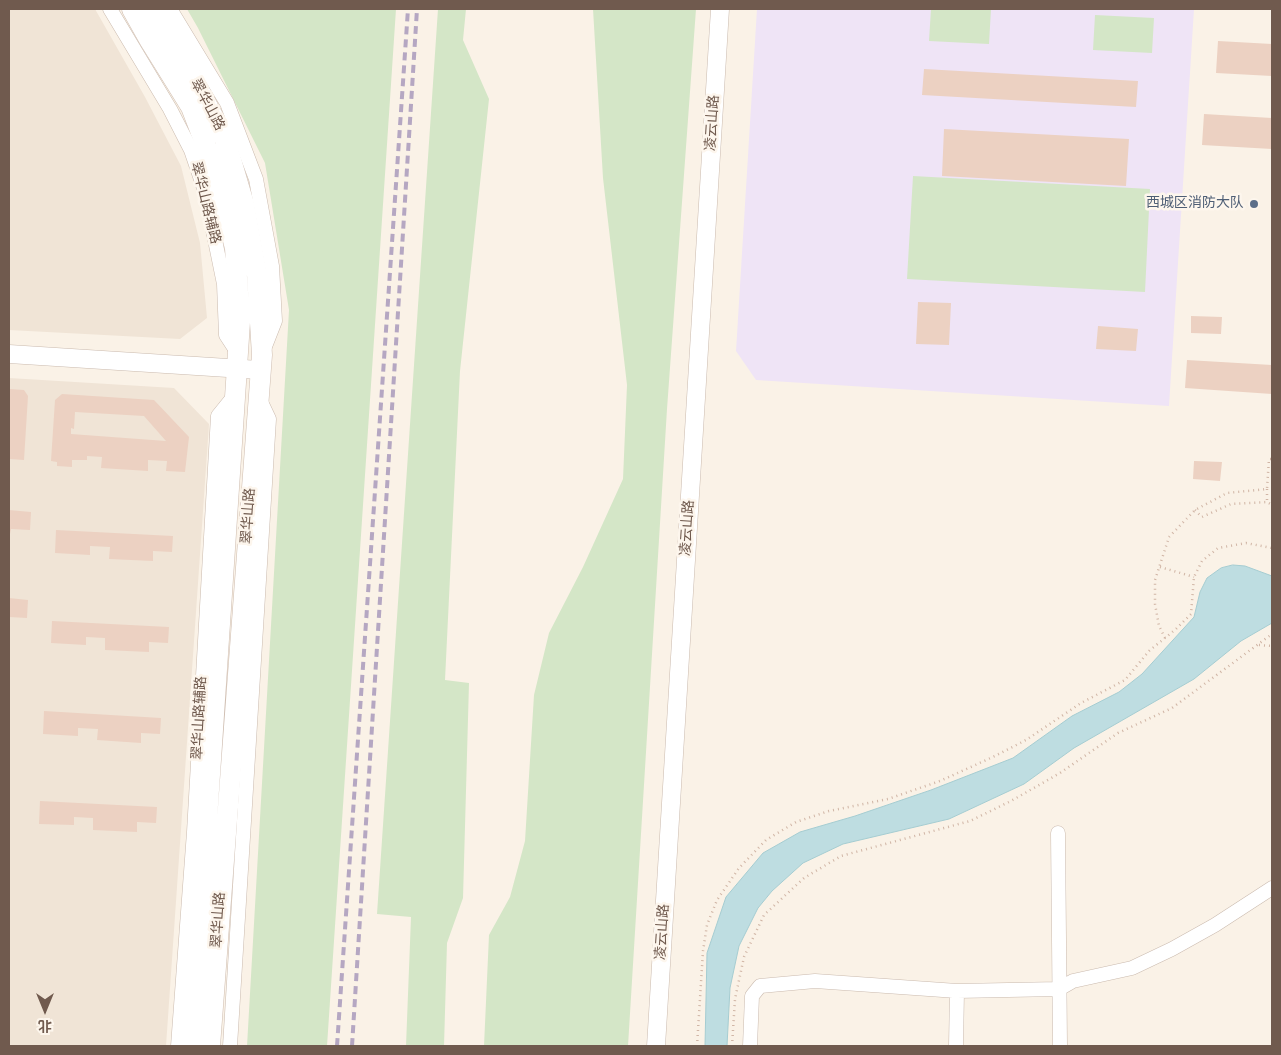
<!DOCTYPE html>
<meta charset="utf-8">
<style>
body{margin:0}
#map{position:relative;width:1281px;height:1055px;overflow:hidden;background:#faf2e7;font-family:"Nunito Sans","Noto Sans SC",sans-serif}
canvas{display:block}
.frame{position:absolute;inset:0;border:10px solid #705a4e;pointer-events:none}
.north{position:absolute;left:20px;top:985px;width:50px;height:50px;-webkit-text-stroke:4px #fdf6ed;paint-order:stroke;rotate:180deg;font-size:14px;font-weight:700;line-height:20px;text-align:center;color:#705a4e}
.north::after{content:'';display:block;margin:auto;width:18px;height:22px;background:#705a4e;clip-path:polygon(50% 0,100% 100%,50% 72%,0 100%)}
</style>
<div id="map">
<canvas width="1281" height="1055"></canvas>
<div class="frame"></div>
<div class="north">北</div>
</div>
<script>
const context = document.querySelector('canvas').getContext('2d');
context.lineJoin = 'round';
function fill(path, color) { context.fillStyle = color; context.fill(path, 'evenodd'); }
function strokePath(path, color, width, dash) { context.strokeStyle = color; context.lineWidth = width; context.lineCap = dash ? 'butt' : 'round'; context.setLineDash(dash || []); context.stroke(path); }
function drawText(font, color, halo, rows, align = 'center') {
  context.font = font + ' "Nunito Sans","Noto Sans SC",sans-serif'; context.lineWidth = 5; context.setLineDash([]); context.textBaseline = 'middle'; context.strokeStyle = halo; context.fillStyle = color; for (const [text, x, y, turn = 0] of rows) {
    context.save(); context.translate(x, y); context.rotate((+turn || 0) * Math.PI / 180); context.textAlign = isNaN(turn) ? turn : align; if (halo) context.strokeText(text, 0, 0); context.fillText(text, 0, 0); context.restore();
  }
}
fill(new Path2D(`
 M9 9H95L145 97 181 166 200 243 207 318 180 339 9 330Z
 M9 378 174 388 209 424 166 1046H9Z`), '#f0e4d6');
fill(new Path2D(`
 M757 9H1194L1169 406 756 380 736 351Z`), '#efe4f6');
fill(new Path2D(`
 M187 9H396L327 1046H247L289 310 265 163 198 28Z
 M438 9H466L463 40 489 99 460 371 445 680 469 683 463 898 447 943 444 1046H406L411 917 377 914Z
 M593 9H696L667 409 628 1046H484L489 935 510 897 525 841 534 695 549 633 583 567 623 479 627 385 603 178Z
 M931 9H991L989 44 929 41Z
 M1095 15 1154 18 1152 53 1093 50Z
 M913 176 1150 189 1145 292 907 279Z`), '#d4e6c7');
const water = new Path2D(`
 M1233 565 1245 566 1272 576V623L1241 641 1194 679 1074 748 1024 784 949 819 843 844 803 863 772 891 758 908 739 946 730 988 727 1046H705L707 953 726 897 763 853 800 832 855 816 931 790 1013 758 1072 716 1119 692 1142 674 1194 617 1200 592 1207 578 1221 568Z`);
fill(water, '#bedde1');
strokePath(water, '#a5ccd1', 1);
fill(new Path2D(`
 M1218 41 1272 44V76L1216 73Z
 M924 69 1138 81 1136 107 922 95Z
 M1204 114 1272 118V149L1202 145Z
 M944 129 1129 139 1126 186 942 176Z
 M918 302 951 303 949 345 916 344Z
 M1191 316 1222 317 1221 334 1191 333Z
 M1098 326 1138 329 1136 351 1096 349Z
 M1187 360 1272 365V394L1185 388Z
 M9 389 24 390 28 396 24 460 9 459Z
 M62 394 154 400 189 437 185 472 166 471 167 461 148 460V471L101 468 102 457 87 456V460H72V467L57 466V462L51 461 55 400ZM75 412 144 416 166 441 71 434V428L74 429Z
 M1194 461 1222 462 1220 481 1193 479Z
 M9 510 31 512 30 530 11 529 10 534H9Z
 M56 530 173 536 172 552 153 551V561L109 559 110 547 90 546V555L55 553Z
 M9 598 28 600 27 618 9 617Z
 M52 621 169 627 168 643 149 642V652L105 650V638L86 637V645L51 643Z
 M44 711 161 718 160 734 141 733V743L97 740 98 729 78 728V736L43 734Z
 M40 801 157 807 156 823 137 822V832L93 830V818L74 817V825L39 824Z`), '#ecd1c2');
const minor = new Path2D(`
 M110 9 170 109 191 150 205 191 224 284 226 335 239 355
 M170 9 227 103 256 179 272 266 275 321 264 349
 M1058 833 1060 1046
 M178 1046 194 832 218 416 235 395
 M230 1046 269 419 260 400
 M750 1046 752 996 760 986 815 981 957 991 1059 989 1073 981 1132 968 1172 949 1215 925 1272 888
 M956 1046 957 991`);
const tertiary = new Path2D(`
 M9 354 259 370
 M656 1046 720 9`);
const secondary = new Path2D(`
 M132 9 150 41 191 107 215 169 235 248 240 322 192 1046
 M152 9 180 54 225 139 244 204 257 275 262 355 210 1046`);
strokePath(minor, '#cabaae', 15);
strokePath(tertiary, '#cabaae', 19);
strokePath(secondary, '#cebcaf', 21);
strokePath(new Path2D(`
 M1267 489V502
 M1195 510 1202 517 1231 504 1267 502 1272 505
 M1160 567 1194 577
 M1165 638 1159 626 1155 604V580L1169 537 1195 510 1227 493 1267 489 1269 459H1272
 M1259 645 1272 646
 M697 1046 703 951 707 925 717 900 739 868 766 840 796 822 829 811 888 799 940 781 995 756 1026 740 1081 703 1125 680 1149 651 1176 629 1191 614 1194 577 1202 561 1218 548 1246 543 1272 548
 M732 1046 735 999 744 957 764 915 804 878 841 856 970 821 1011 801 1060 773 1118 733 1172 708 1272 634`), '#d0b5a5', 2.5, [1, 4]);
strokePath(minor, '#fff', 14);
strokePath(tertiary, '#fff', 18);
strokePath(secondary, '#fff', 20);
strokePath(new Path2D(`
 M337 1046 408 9
 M352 1046 417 9`), '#b5a7c2', 4, [8, 5]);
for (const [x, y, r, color] of [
 [1254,204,5,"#5c6f8a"]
]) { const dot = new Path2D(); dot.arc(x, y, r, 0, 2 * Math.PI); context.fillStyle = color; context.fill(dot); strokePath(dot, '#fdf6ed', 2); }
drawText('14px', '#705a4e', '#fdf6ed', [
 ["翠华山路",207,105,62],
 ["凌云山路",713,123,-86],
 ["翠华山路辅路",205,203,76],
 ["翠华山路",249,516,-86],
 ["凌云山路",688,528,-86],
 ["翠华山路辅路",200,718,-87],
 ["翠华山路",219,920,-86],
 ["凌云山路",663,932,-86]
]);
drawText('14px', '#4e5e75', '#fdf6ed', [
 ["西城区消防大队",1244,204]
], 'right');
</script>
